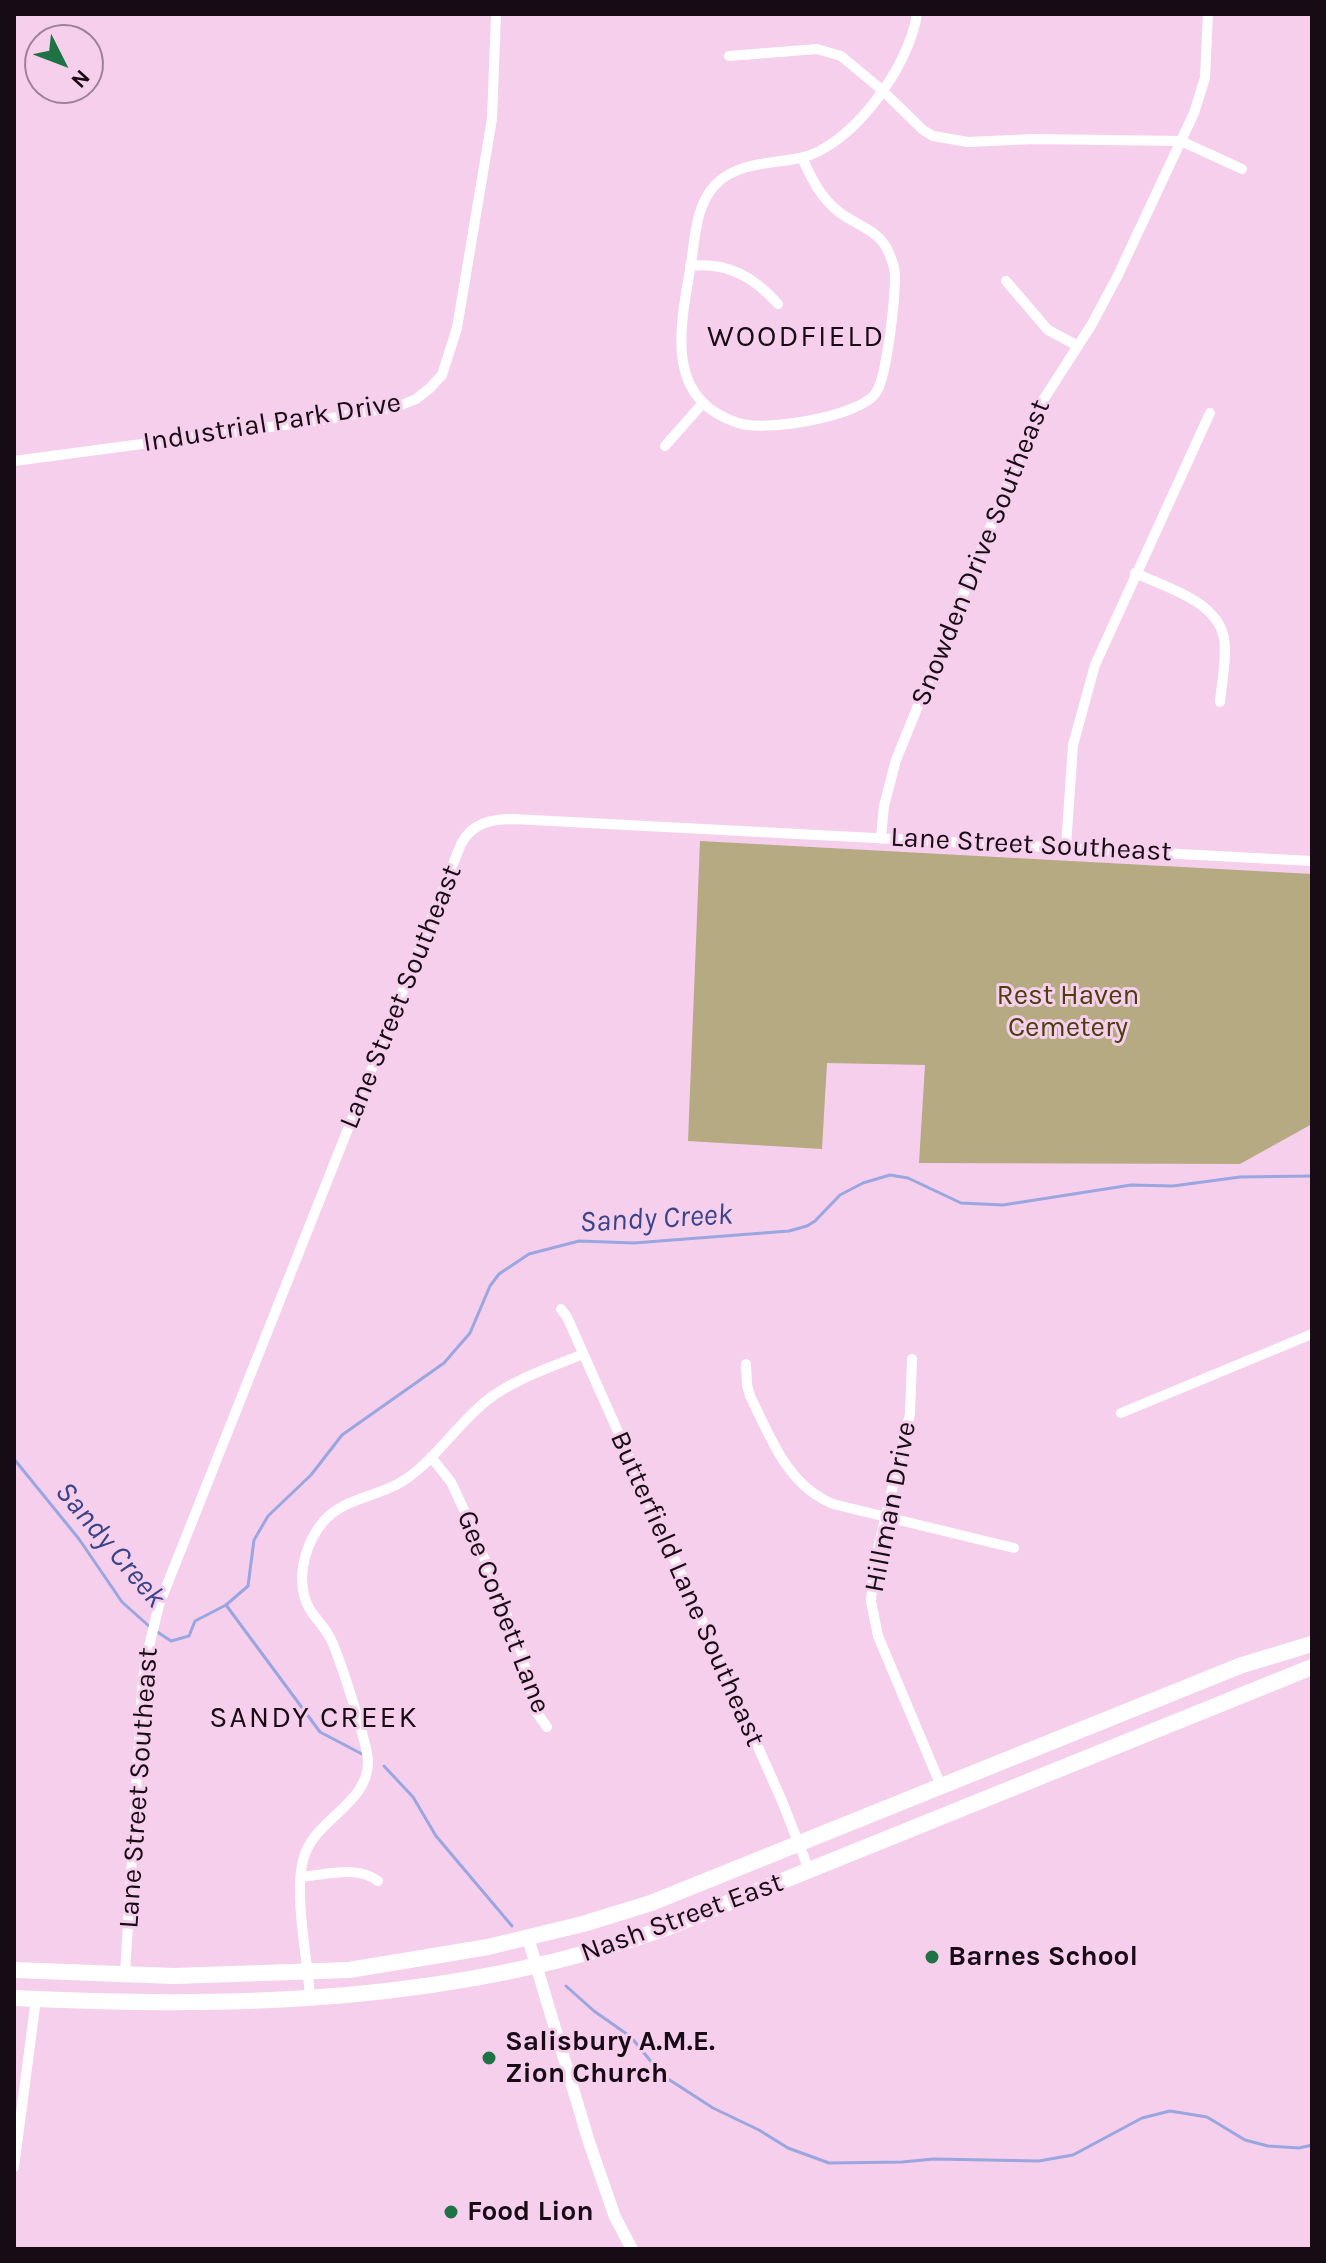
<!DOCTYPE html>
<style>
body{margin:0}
#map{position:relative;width:1326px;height:2263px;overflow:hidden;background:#f6cfed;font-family:Karla,sans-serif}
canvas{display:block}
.frame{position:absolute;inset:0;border:16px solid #170b15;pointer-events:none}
.north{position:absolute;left:24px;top:24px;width:80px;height:80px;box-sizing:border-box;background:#f6cfed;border:2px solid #9d8197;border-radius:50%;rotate:132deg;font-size:22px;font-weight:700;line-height:32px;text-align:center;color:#170b15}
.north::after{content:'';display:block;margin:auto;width:28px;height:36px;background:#1e7244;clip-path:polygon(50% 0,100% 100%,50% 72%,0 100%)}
</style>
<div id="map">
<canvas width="1326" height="2263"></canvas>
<div class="frame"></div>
<div class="north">N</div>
</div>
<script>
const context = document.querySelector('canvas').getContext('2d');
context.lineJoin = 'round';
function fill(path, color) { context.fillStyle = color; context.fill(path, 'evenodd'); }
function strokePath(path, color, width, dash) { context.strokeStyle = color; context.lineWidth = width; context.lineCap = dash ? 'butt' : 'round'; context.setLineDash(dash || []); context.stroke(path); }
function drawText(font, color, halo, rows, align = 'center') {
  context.font = font + ' Karla,sans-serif'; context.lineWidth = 6; context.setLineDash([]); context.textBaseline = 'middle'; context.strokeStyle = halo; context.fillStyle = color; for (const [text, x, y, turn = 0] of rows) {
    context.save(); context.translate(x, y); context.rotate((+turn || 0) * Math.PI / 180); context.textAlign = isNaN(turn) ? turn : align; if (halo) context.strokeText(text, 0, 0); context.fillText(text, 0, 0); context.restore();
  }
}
fill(new Path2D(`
 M700 841 1312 874V1124L1240 1164 919 1163 925 1065 827 1063 822 1149 688 1141Z`), '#b5aa81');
strokePath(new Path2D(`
 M14 1459 79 1539 122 1602 150 1627
 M226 1605 320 1732 362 1754
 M156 1631 171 1641 189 1636 195 1621 226 1605 248 1586 254 1540 268 1516 311 1475 342 1435 444 1363 470 1333 490 1286 499 1274 529 1254 579 1241 634 1243 789 1231 807 1226 815 1221 840 1195 863 1183 890 1175 908 1178 961 1203 1003 1205 1131 1185 1173 1186 1240 1177 1312 1176
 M384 1766 413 1797 436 1836 512 1926
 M566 1986 594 2011 631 2037 662 2075 713 2108 759 2130 788 2148 829 2163 902 2162 934 2159 1039 2161 1073 2155 1142 2118 1170 2111 1207 2117 1245 2140 1268 2146 1299 2148 1312 2145`), '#99a6df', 3);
strokePath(new Path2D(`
 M729 56 817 49 841 56 882 90 923 130 933 136 968 142 1034 139 1181 141 1242 169
 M802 158C812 179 820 197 839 212 857 226 880 230 889 253 892 260 895 269 895 276 895 298 887 380 875 394 857 417 765 432 738 423 662 399 681 324 691 264 695 237 696 204 716 184 738 162 772 164 800 158 853 147 910 64 917 14
 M690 266C728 262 754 277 778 304
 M1006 281 1048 330 1078 346
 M665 446 702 404
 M14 461 322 420 399 406 416 399 430 388 442 375 457 328 492 119 496 14
 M1135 573C1165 587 1217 601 1224 638 1227 658 1222 681 1220 702
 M881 837 884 806 896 760 1040 405 1092 324 1117 277 1194 113 1205 78 1208 14
 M1066 847 1073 745 1095 665 1210 413
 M561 1309 567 1317 782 1801 809 1870
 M912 1359 910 1414 874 1565 871 1601 878 1636 941 1786
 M746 1364 747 1385 750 1396C771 1438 787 1485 833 1504L1014 1548
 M1121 1413 1312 1334
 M431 1457 451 1482 471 1525 522 1654 535 1710 547 1727
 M301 1877C325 1875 358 1865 378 1881
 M125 1974 142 1690 145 1663 159 1605 461 844C472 823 491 819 513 819L1312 861
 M310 1998C308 1959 292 1889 305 1854 318 1818 368 1803 368 1762 368 1745 338 1651 329 1636 321 1621 308 1613 304 1595 298 1571 307 1541 323 1522 343 1498 378 1497 403 1481 437 1459 458 1422 490 1398 517 1378 552 1367 583 1354
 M14 2167 36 1999`), '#fff', 10);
strokePath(new Path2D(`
 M528 1938 589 2142 615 2217 632 2249`), '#fff', 12);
strokePath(new Path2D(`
 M14 1970 174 1976 349 1970 488 1947 583 1924 651 1903 1242 1665 1312 1644
 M14 1998C234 2009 456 2003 666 1928L1312 1667`), '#fff', 16);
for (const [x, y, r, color] of [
 [932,1957,8,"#1e7244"],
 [489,2058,8,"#1e7244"],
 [451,2212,8,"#1e7244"]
]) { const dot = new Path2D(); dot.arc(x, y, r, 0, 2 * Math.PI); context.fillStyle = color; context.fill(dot); strokePath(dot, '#f6cfed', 3); }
drawText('28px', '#170b15', '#f6cfed', [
 ["Industrial Park Drive",272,423,-9],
 ["Snowden Drive Southeast",981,553,-68],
 ["Lane Street Southeast",1031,845,3],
 ["Lane Street Southeast",401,997,-68],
 ["Hillman Drive",891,1507,-79],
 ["Butterfield Lane Southeast",687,1589,66],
 ["Gee Corbett Lane",503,1612,69],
 ["Lane Street Southeast",139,1788,-86],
 ["Nash Street East",682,1918,-20]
]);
drawText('28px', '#4b3e0a', '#f6cfed', [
 ["Rest Haven",1068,996],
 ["Cemetery",1068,1028]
]);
drawText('bold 28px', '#170b15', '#f6cfed', [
 ["Barnes School",948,1957],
 ["Salisbury A.M.E.",505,2042],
 ["Zion Church",505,2074],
 ["Food Lion",467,2212]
], 'left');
context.letterSpacing = '2px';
drawText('30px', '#170b15', '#f6cfed', [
 ["WOODFIELD",796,337],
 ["SANDY CREEK",314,1718]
]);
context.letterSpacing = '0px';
drawText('italic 30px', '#3a4489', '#f6cfed', [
 ["Sandy Creek",656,1219,-3],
 ["Sandy Creek",110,1545,50]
]);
</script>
